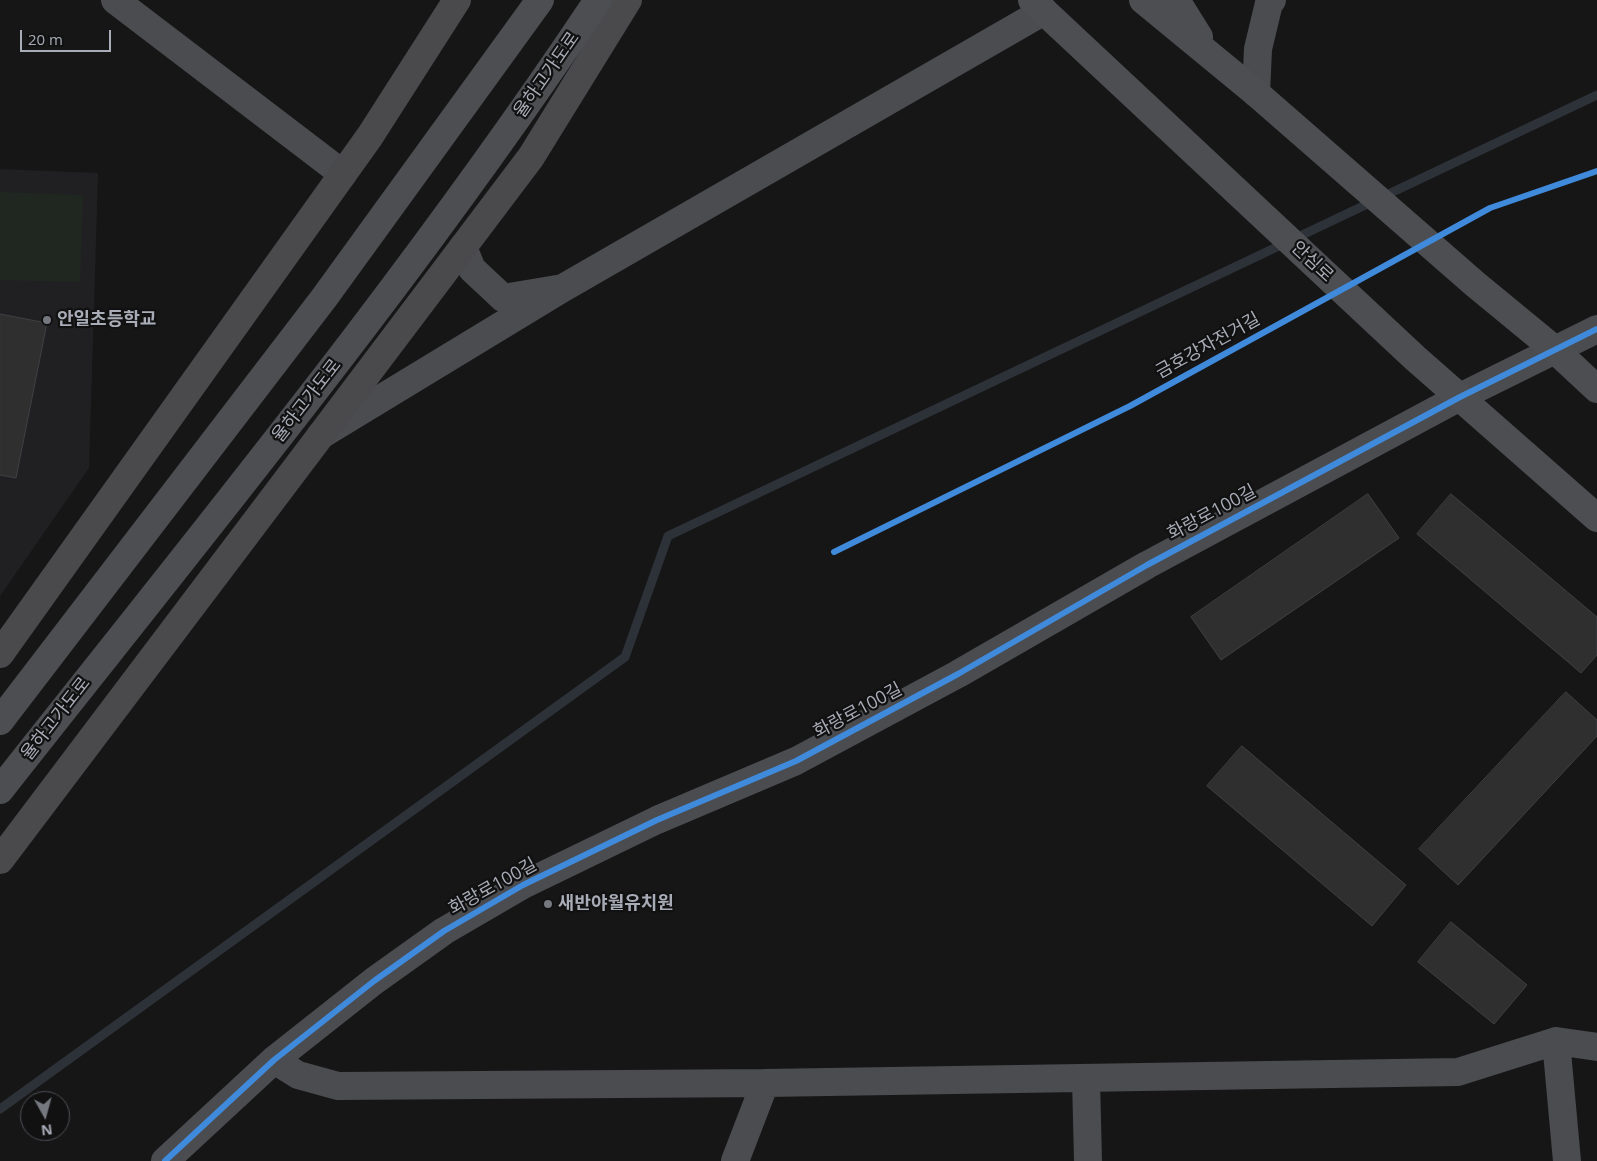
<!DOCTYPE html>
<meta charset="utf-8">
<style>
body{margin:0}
#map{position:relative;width:1597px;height:1161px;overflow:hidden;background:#161617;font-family:"Open Sans",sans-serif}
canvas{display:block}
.north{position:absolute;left:20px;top:1091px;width:50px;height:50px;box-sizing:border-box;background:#111112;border:1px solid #4d4f54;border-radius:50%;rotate:173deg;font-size:14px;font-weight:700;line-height:20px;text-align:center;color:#a8acb6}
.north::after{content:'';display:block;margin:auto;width:18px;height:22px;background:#75787e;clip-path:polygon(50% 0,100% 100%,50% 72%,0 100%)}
.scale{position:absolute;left:20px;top:30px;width:91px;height:22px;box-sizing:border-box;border:2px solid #a8acb6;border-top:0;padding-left:6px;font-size:15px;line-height:18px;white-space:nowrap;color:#a8acb6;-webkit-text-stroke:4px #111112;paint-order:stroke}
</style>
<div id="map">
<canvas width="1597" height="1161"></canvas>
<div class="north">N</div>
<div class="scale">20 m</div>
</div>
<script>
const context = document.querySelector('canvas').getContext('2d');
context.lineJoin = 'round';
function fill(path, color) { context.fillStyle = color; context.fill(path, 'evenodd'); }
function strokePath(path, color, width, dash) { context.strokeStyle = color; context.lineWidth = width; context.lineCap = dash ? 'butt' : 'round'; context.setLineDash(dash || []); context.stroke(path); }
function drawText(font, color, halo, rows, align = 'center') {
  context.font = font + ' "Open Sans","Noto Sans KR",sans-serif'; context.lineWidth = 4.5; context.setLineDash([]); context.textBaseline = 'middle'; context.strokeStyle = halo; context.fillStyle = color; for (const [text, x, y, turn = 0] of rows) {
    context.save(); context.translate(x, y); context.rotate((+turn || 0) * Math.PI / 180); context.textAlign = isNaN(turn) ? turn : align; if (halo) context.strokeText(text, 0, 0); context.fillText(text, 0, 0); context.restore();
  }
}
fill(new Path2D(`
 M0 169 98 173 89 468 0 596Z`), '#202022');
fill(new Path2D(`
 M0 192 83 195 80 282 0 280Z`), '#202721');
strokePath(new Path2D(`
 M0 1109 625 657 668 536 1597 95`), '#2d3239', 9);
const building = new Path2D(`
 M0 314 47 323 16 478 0 475Z
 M1368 494 1399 538 1221 660 1191 617Z
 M1451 494 1597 617V655L1581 673 1417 534Z
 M1566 692 1597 720V736L1458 885 1419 849Z
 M1242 746 1406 885 1372 926 1207 786Z
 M1451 922 1527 985 1494 1024 1418 962Z`);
fill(building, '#2f2f30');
strokePath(building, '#3f4043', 1);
strokePath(new Path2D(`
 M115 0 343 174
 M1256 93 1258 49 1269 3 1272 0
 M563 288 1044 11
 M321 435 563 288 503 298 472 269 463 247
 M1556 1041 1567 1161
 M274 1060 298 1075 338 1086 765 1083
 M1086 1079 1088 1161
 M165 1161 274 1060 374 981 444 931 523 885 657 820 796 761 958 674 1147 565 1460 397 1597 329
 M735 1161 765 1083 1458 1072 1556 1041 1597 1047`), '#4b4c4f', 28);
strokePath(new Path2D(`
 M0 654 370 136 457 0
 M0 860 531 157 628 0`), '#4a4a4d', 28);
strokePath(new Path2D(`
 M1032 0 1415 358 1597 518
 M1143 0 1256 93 1475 284 1554 349 1597 389
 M1176 0 1199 37`), '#4d4e51', 28);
strokePath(new Path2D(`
 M0 721 324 298 540 0
 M0 790C205 530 415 275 598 0`), '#4d4e51', 28);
strokePath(new Path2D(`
 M834 552 1130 406 1490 208 1597 171
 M165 1161 274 1060 374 981 444 931 523 885 657 820 796 761 958 674 1147 565 1460 397 1597 329`), '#408adc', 6);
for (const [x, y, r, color] of [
 [47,320,5,"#75787e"],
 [548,904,5,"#75787e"]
]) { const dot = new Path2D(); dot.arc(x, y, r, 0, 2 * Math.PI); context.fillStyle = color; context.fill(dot); strokePath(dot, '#111112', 2); }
drawText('18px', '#a8acb6', '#111112', [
 ["율하고가도로",547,75,-55],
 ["안심로",1312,262,43],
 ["금호강자전거길",1208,346,-29],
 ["율하고가도로",307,401,-52],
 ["화랑로100길",1212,513,-28],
 ["화랑로100길",858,711,-28],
 ["율하고가도로",56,719,-52],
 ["화랑로100길",493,887,-29]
]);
drawText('bold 18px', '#a8acb6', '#111112', [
 ["안일초등학교",57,320],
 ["새반야월유치원",558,904]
], 'left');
</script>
